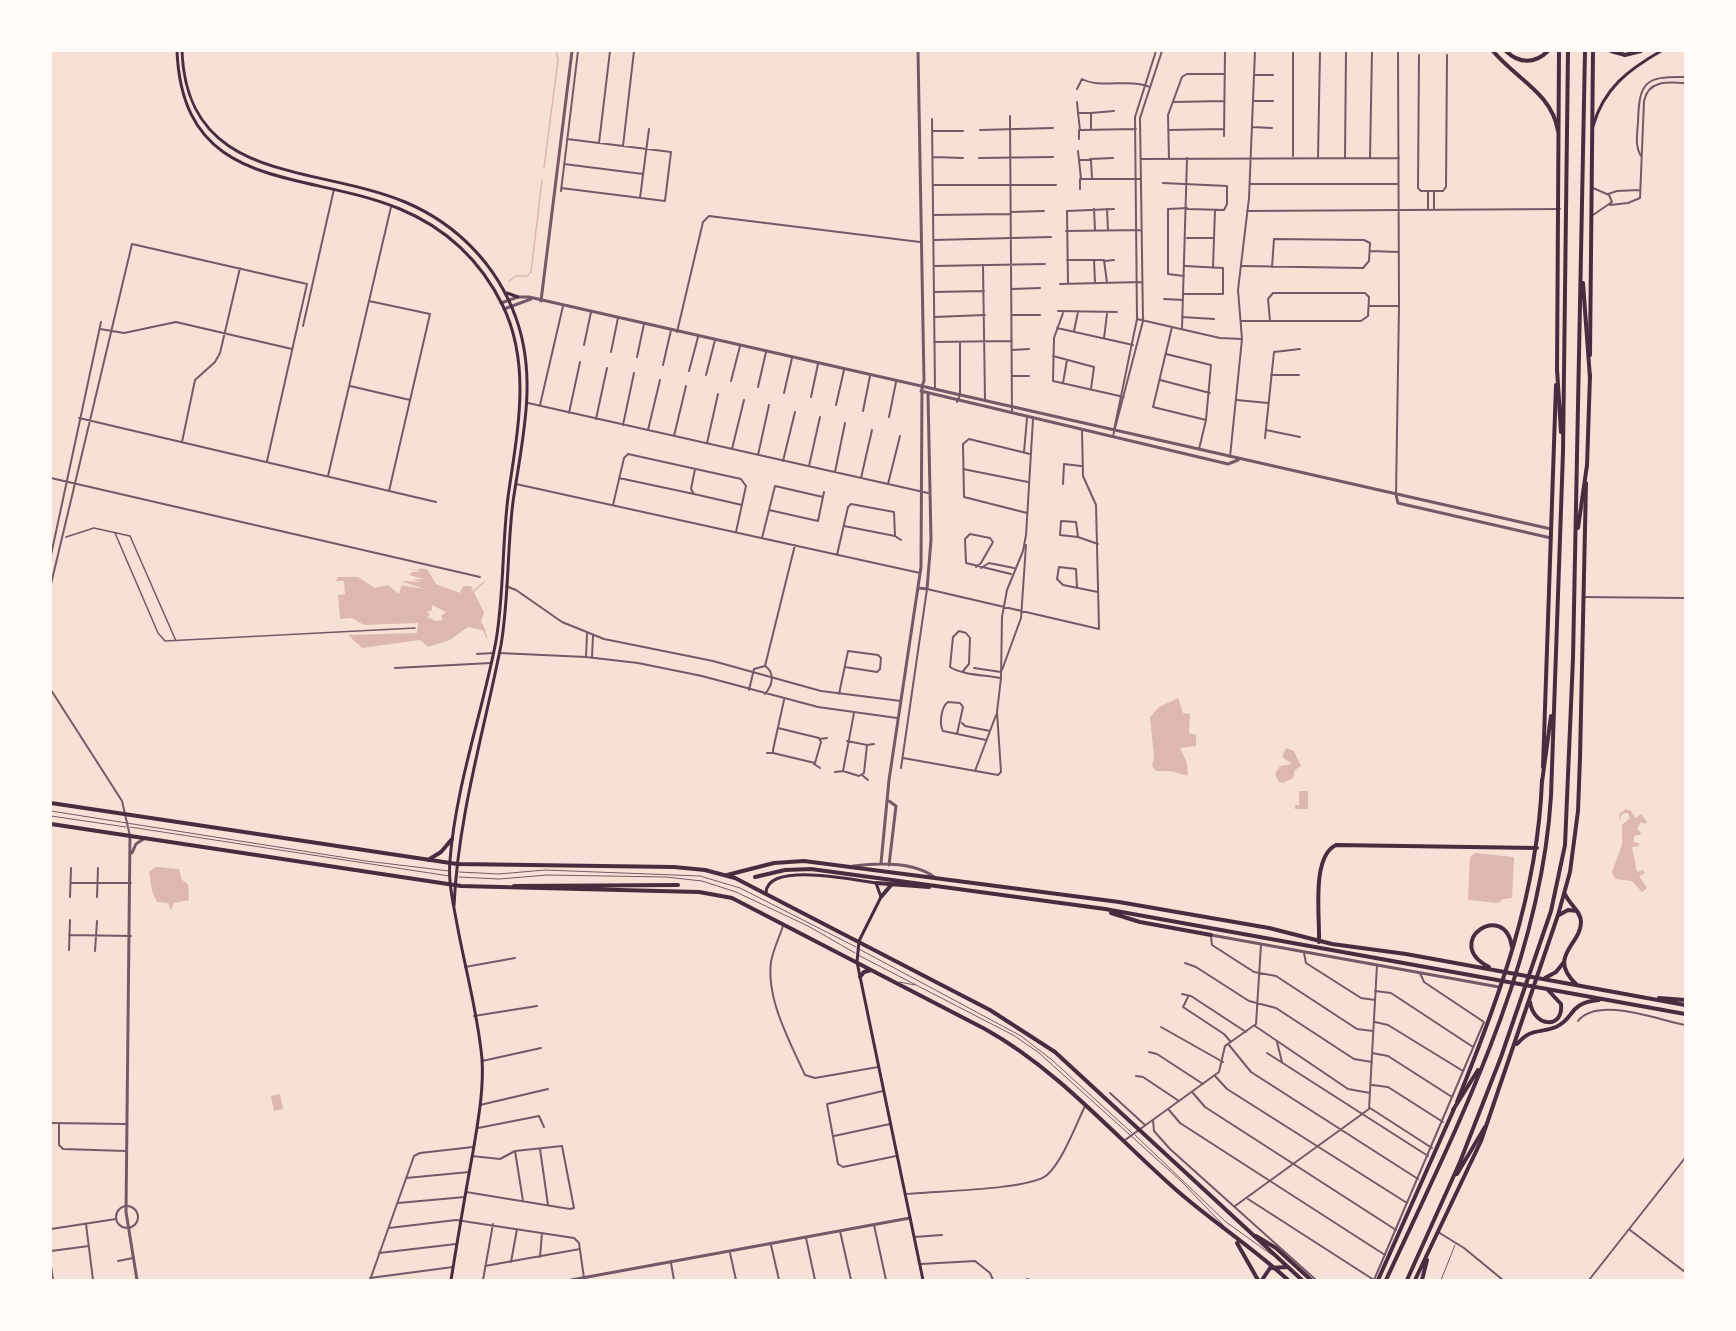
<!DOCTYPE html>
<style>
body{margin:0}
#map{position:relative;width:1736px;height:1331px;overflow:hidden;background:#f7e1d7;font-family:"Varela Round",sans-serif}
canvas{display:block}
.frame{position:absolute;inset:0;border:52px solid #fffaf5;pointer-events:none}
</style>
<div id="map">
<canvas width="1736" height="1331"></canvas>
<div class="frame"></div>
</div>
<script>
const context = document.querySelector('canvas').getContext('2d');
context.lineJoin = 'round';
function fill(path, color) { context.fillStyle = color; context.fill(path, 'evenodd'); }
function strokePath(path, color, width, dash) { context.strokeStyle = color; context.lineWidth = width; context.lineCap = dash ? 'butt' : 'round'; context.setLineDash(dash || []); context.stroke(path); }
fill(new Path2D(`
 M406 567 427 569 436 584 460 593 463 586H471L484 613 481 621 486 631 468 627 450 640 428 647 420 640 362 648 348 635 417 633 418 623 364 625 352 618 340 619 338 595 345 594 344 581H336L338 577H358L375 588 388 585 399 594ZM432 605 446 612 441 616 443 620 436 621 427 617 430 615 427 612 432 610Z
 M1178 698 1183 713 1190 714 1189 733 1196 735V746L1180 748 1187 763 1188 776 1171 771H1156L1152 766 1154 757 1150 717 1159 707Z
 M1286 748 1294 751 1301 766 1295 770 1293 778 1283 783 1279 782 1275 774 1280 766 1292 764 1282 757Z
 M1299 791H1308V809H1295V805H1299Z
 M1626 809 1631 811 1635 818 1641 814 1647 822 1645 824 1641 822 1637 829 1641 832 1640 835H1635L1633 842 1639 843V846L1632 847 1637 872 1643 870 1645 873 1639 876 1647 888 1642 892 1632 881 1615 879 1612 872 1622 845V825L1630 818 1628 813H1623L1619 821 1620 813Z
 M1475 853 1514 857 1512 898 1503 899 1498 903 1468 900 1470 857Z
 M156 867 179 869 182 880 188 884 189 900 174 903 171 910 168 903 157 902 152 891 149 872Z
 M280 1094 283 1109 274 1111 271 1096Z`), '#dcb8b0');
fill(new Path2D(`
 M404 564 419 568V570L406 568 422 572H412L409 575 424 579 413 580 423 582 400 581 425 589 399 585Z`), '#f7e1d7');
strokePath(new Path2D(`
 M544 168 558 60 556 51
 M509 281 516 276H527L531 272 542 180
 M474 591 484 582
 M484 631 487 638`), '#dcb8b0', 1.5);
strokePath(new Path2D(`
 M51 811 366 861 449 871
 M51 816 126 827
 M130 827 449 876
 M459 872 499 874 545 870 700 876 740 888 856 947
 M459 877 499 879 547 875 666 877 702 881 736 892 808 926 855 953
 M859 949 1021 1036 1052 1060 1132 1133
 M858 955 1013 1035 1038 1052 1181 1181 1225 1227
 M899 982 915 985
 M1135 1135 1226 1222 1272 1255
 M1441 1280 1455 1245`), '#755966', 1);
strokePath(new Path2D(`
 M115 533 158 633 165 641 415 628
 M66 537 94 528 130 536 176 641`), '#755966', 1.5);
strokePath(new Path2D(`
 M1419 55 1418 188 1421 191H1443L1446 187 1447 55
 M1254 75H1273
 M1077 89 1082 79C1100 89 1129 78 1150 87
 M1253 101H1273
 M1077 102 1078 113
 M1173 102 1224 101
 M1091 113 1114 111
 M1010 116 1012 413
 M932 119 935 389
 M1252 127 1272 128
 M1091 129V113H1078L1080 130 1136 129
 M980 130 1053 128
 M1168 130 1224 129
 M933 131H963
 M1224 136 1225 51
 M1079 139V130
 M599 143 610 51
 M623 146 634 51
 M1078 151 1079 160
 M1293 156V51
 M1641 156C1635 147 1637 134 1638 123 1639 83 1644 76 1685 77
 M933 157 963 158
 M979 158 1053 157
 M1318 158 1320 51
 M1345 158 1346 51
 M1370 158 1372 51
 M1090 159 1113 158
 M1141 159 1399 158
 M1169 159 1168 115 1182 77 1187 74H1225
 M564 164 643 174
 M1092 179 1091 160H1079L1081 179H1141
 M1163 183 1227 186V204L1224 210 1187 209
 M1250 184H1397
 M933 185H1056
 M561 188 665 201 671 152 567 139
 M1593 188 1609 195 1612 202 1593 215
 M1080 189V179
 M561 191 578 51
 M1434 191V210
 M1608 194 1617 191 1640 190
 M640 198 649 129
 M1610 205 1628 203 1640 198 1644 101C1648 80 1668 82 1685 83
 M1094 209 1095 230
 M1107 209 1108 230
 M1428 210V191
 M1247 211 1560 209
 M1011 212 1044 211
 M933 215 1011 214
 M1066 231 1141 230
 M1187 238H1214
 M934 240 1051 237
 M1370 251 1399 252
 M1067 260H1104L1107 283
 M1094 260 1095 283
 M1105 261 1114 260
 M983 265 985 400
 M934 266 1045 264
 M1242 266 1363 268 1369 261 1370 243 1364 240 1274 239 1272 267
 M1213 267 1215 210
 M1184 276 1168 274V209L1187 208
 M1068 283 1067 211 1114 209
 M1060 284 1142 282
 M1011 289 1040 288
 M934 292 984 291
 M1183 294H1223V268L1185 266
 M1164 299 1183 300
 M369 301 430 314 389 491
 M1369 306H1399
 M1058 311 1117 312
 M1063 313 1054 338 1053 381 1124 397
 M1013 315H1040
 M934 317 985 315
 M1182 317 1214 319
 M1137 319 1220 338 1242 339
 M1241 321H1361L1368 316 1369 297 1365 293H1273L1268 299 1270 321
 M303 326 334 189
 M1172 327 1153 407 1206 420
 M1057 328 1133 345
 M100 329 124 333 176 322 292 349
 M1182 329 1187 158
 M1074 331 1078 312
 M677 332 703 222 709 216 920 242
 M1104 338 1107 314
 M934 342 1012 341
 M584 345 591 312
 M1012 350 1029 349
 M611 352 618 318
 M1166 354 1211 365 1206 420 1199 449
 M1053 356 1094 367 1091 389
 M637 357 644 324
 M663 365 671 330
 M689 371 698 337
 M706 375 715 340
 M1271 375H1299
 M1012 376H1029
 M1160 380 1210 393
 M731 381 740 346
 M1063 383 1067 360
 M350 386 410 400
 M758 387 766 352
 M784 393 792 358
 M811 397 818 364
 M1237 400 1268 403
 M957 402 960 395V342
 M528 403 928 493
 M540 405 563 306
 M836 405 844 370
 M863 411 870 376
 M569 413 580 362
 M889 417 896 382
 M79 418 436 502
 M596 419 607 368
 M623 425 634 373
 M648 430 660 380
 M1114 430 1137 319 1135 117 1156 51
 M1266 430 1300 437
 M674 436 686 386
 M1113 436 1143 321 1140 118 1162 51
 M1265 438 1274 352 1300 349
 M182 442 195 380 215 362 220 353 240 268
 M707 443 718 394
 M732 449 744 400
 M1024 452 1027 418
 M758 455 769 405
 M1230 457 1242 339 1238 290 1249 198 1255 51
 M783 461 795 412
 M809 466 820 417
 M695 469 691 489 694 494 742 505
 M963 469 1028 482
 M835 472 845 423
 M328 476 391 207
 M51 478 480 577
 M619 478 694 494
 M861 478 872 430
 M516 484 920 573
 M888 484 900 436
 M1063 484 1064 464 1081 466
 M1396 495 1399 306 1398 51
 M613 505 624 458 628 454 741 479 746 486 736 532
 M769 510 818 521 824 492
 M1027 513 964 497 963 444 969 439 1030 454
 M844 526 895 536 901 540
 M1026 536 1033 419
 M1078 537 1076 522 1061 521 1060 535 1078 537 1098 544
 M762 538 775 486 823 497
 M51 555 101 322
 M837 555 848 507 851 504 894 512 895 536
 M976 567 981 563 993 542 990 538 970 534 965 539 966 563 1011 574
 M981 568 989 563 1014 568
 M51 584 132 244 307 284 267 461
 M506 586 516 590 562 622 604 639 713 661 821 691 901 701
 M1077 588 1076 569 1059 567 1057 579 1063 585 1098 592
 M1583 597 1685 598
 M499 653 586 657 638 663 702 676 818 707 897 718
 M477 654 493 653
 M586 657 587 634
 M592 657 593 636
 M765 666 795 545
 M395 668 491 663
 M974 668 1001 672
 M1002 670 1021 618 1026 545
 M963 671 969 664 970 638 966 633 959 631 953 637 950 667C962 675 985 675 1000 678
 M51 690 122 801 130 836
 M749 690 754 669 765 666
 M765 694C772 686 776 673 765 666
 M839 694C842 680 845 665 848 651L878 655 881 658 880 669 877 672 845 667
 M962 723 965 726 990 731
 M778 728 819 738 821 742 815 763 773 753V750L784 700
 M957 734 963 707 960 703 948 702C941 707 939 724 943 731L986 740
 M820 739 827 738
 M867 745 874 744
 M767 753H773
 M903 758 998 775 1001 772 997 712 1001 678 1002 617 1007 590 1023 551 1026 535
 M814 764 820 768
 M901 768 927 589 1099 629 1096 505 1083 476 1082 430
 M843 771 854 713
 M975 771 996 715
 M835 772 843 771 859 776 864 773 867 745 847 741
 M862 775 868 780
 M71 883H131
 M70 897 71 868
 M97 897 98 868
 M783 926C779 938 773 950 771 962 766 999 790 1042 805 1075L815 1078 878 1067
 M69 935 131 936
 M1211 936 1212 945 1254 972 1276 976 1357 1029 1373 1031
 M69 950 70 920
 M95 951 97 921
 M1304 953 1306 963 1361 998 1375 1000
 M1185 963 1196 967 1249 1001 1276 1008 1354 1059 1372 1062
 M465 967 515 958
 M1375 991 1391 993 1473 1047
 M1182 994 1191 996 1246 1032
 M1188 997 1183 1007 1224 1034 1231 1042
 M474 1016 537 1006
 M1578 1021C1598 996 1658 1020 1685 1025
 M1375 1022 1388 1025 1463 1071
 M1255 1026 1348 1089 1370 1093
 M1161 1027 1223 1062
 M1277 1042 1282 1062
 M1229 1045 1251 1072 1418 1179
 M1149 1052 1157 1054 1203 1084
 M1267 1053 1428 1156
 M1372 1053 1388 1056 1452 1097
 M482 1061 541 1048
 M1136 1076 1143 1077 1179 1101
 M1215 1076 1227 1089 1407 1203
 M1372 1085 1388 1087 1443 1122
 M883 1091 827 1104 838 1164 843 1167 896 1156
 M1110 1093 1145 1125
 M1193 1093 1205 1107 1396 1230
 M480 1105 548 1089
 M1370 1108 1432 1148
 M1169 1110 1180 1123 1385 1255
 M1153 1120 1154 1131 1170 1149 1316 1280
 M51 1123 126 1124
 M59 1124V1145L63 1149 126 1151
 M478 1128 539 1116 544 1127
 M834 1136 890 1124
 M1125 1140 1219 1072 1225 1046 1256 1024 1261 945
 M540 1149 548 1205
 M515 1151 523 1201
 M406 1178 469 1172
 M466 1192 570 1209 574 1208 562 1146 515 1151 500 1159 472 1156
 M906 1194C933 1191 1030 1190 1047 1175 1062 1162 1076 1125 1085 1106
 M1248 1199 1374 1280
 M398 1203 465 1197
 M1235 1206 1369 1109 1377 965
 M116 1217a11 11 0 1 1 22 0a11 11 0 1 1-22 0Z
 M86 1224 93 1280
 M874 1225 886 1280
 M389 1228 456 1220 574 1238 579 1243 584 1278
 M51 1229 116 1219
 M1630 1230 1685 1272
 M840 1231 851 1280
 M1438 1232 1464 1248 1503 1280
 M914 1237 942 1235
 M806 1238 815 1280
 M771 1245 779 1280
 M51 1251 89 1246
 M379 1253 456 1244
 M730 1253 736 1280
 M540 1257 542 1233
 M118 1261 133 1258
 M511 1262 517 1229
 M671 1263 674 1280
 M921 1264 975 1261 990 1273 993 1280
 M51 1266 53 1280
 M485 1266 580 1249
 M370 1278 453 1267
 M1027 1279 1029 1280
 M370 1280 414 1156 420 1153 473 1147
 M483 1280 493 1224
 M1374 1280 1484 1022 1424 982 1420 973
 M1589 1280 1685 1158`), '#755966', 2);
strokePath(new Path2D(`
 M541 301 572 51
 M501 303 518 297H529L1551 529
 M504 309 531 299
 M921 391 1228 464 1238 460
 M1396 495 1398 503 1551 538
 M919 588 927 589 931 540 928 394
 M889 801 896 806 889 865
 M130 836 126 1212 137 1280
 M132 853 136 844 145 838
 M881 863 889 780 921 567 922 386 924 381 918 51
 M853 866C878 863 913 861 934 877
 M1211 935 1499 987
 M571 1280 910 1218`), '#755966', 3);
strokePath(new Path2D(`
 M177 51C183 193 303 169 400 209 446 228 481 261 503 306 532 367 517 433 508 497 502 545 504 594 496 641 482 714 456 785 450 860 448 882 453 902 457 924 465 968 478 1014 482 1059 484 1090 478 1121 473 1152 465 1195 458 1237 451 1280
 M182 51C187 184 314 164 405 202 457 224 497 265 516 318 538 379 522 440 513 502 507 549 509 598 501 645 484 732 458 816 454 906
 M1593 126C1604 88 1628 70 1661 51
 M507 293 518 297
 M766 893C766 861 855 880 876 883L881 897 859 941 857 962 923 1280`), '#4a2c40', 3);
strokePath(new Path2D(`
 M1590 355 1593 51
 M1557 371 1559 51
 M1587 466 1590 375
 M1543 767 1556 385
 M51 803 457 864 674 867 705 870 735 878 990 1010 1055 1052 1302 1280
 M51 824 461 886 699 892 732 898 985 1029C1057 1069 1113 1134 1174 1188 1210 1220 1252 1247 1288 1280
 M428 860 441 852 452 839
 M727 875 774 863 804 861 1119 902 1269 928 1332 944 1406 954 1685 1005
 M755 877 785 870 811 869 1105 909 1685 1014
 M876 883 929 887
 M514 886 678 885
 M1565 894C1569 904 1581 911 1581 922 1581 945 1546 956 1577 985
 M881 897 892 884
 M1111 913 1140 922 1211 935
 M1559 915 1568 910 1577 911
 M1319 942C1320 916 1311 857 1336 845L1537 848
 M1489 967C1441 942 1505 899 1512 947
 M860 977 864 972 871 970
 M1545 978 1556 972 1564 962
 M1659 998 1685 1000
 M1530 1002C1534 1028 1564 1029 1561 1004L1548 990
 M1517 1044C1532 1027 1539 1034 1556 1027 1576 1018 1567 1003 1599 1000
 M1457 1102C1499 998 1538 893 1542 780
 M1256 1236 1276 1248 1311 1280
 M1237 1243 1258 1280
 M1262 1280 1270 1268 1287 1267
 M1378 1280 1454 1109
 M1415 1280 1481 1141 1558 915 1570 872 1578 811 1580 758 1586 483
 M1422 1280 1427 1260`), '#4a2c40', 4);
strokePath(new Path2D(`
 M1493 51C1516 79 1552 93 1558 131
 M1506 51C1519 64 1535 64 1548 51
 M1611 51 1625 55 1641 51
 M1583 283 1590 378
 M1557 369 1561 432
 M1578 528 1587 465
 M1542 782 1551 716
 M1453 1110 1478 1070
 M1457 1174 1485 1127
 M1386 1280C1456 1129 1541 964 1551 796L1563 452 1568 51
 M1407 1280 1460 1162 1501 1057 1551 911 1565 845 1573 658 1585 51`), '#4a2c40', 4);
</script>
